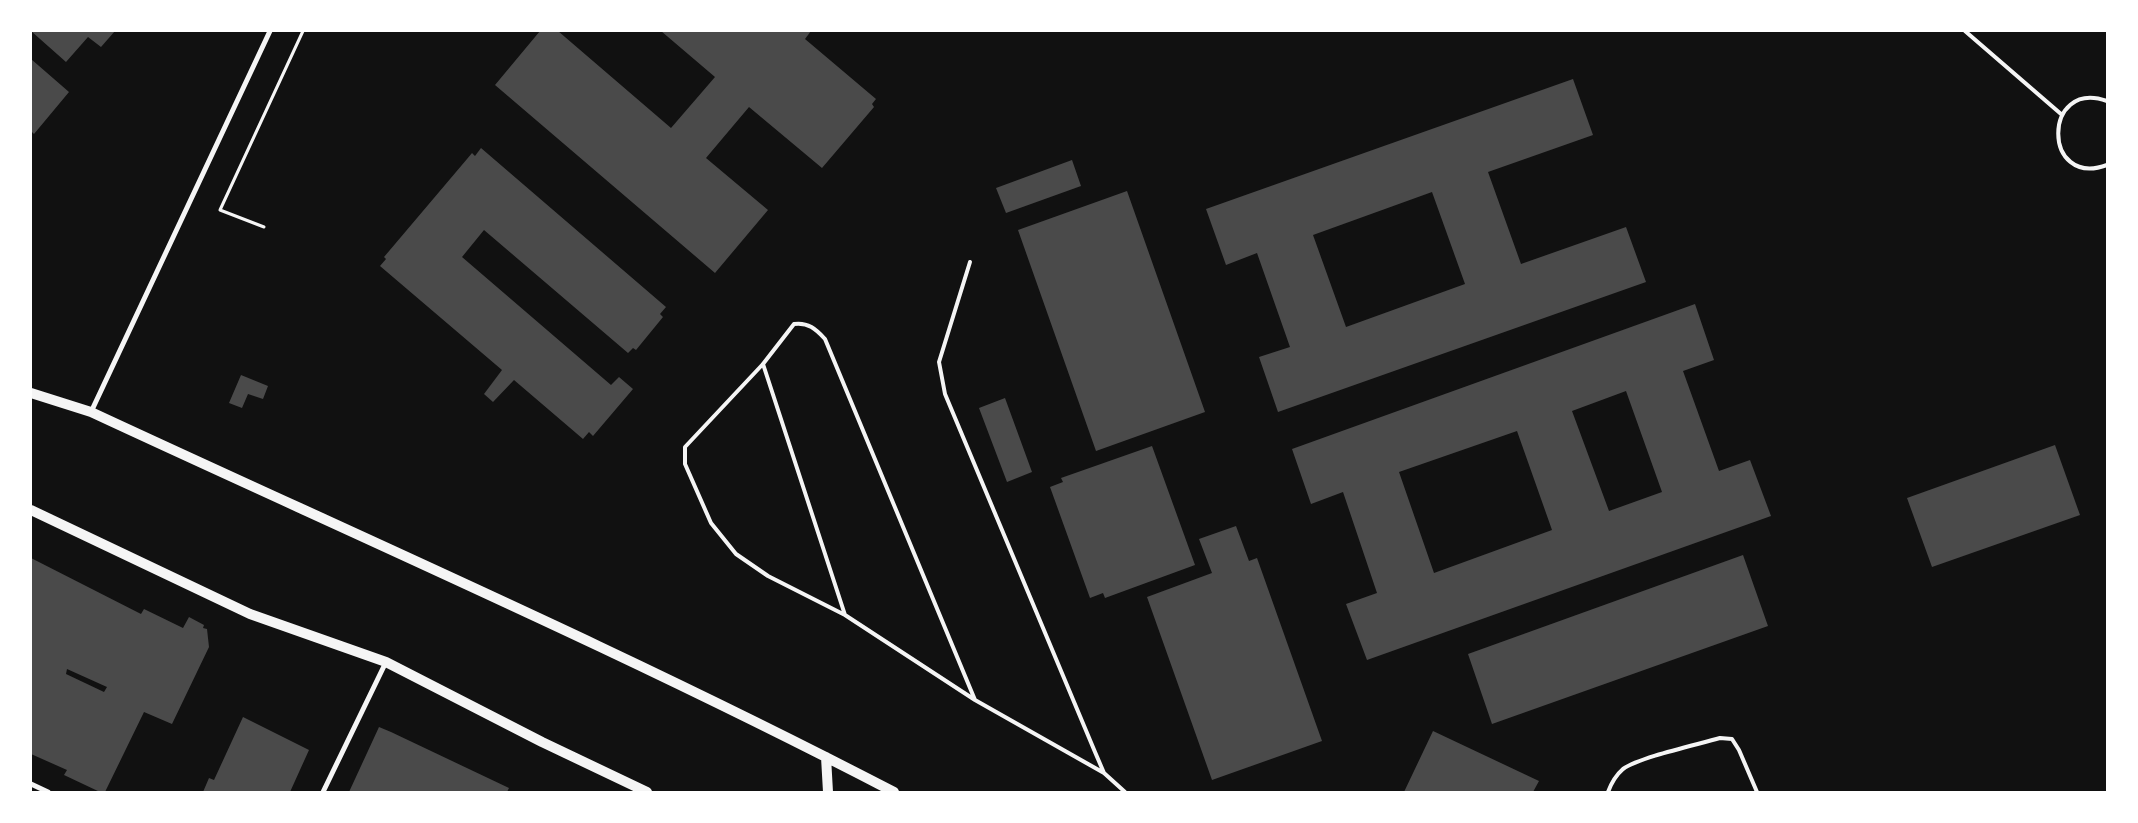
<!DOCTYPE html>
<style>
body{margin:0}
#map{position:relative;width:2138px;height:823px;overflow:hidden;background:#111;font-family:"Work Sans",sans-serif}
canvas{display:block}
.frame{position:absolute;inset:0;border:32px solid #fff;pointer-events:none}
</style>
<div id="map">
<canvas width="2138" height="823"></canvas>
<div class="frame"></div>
</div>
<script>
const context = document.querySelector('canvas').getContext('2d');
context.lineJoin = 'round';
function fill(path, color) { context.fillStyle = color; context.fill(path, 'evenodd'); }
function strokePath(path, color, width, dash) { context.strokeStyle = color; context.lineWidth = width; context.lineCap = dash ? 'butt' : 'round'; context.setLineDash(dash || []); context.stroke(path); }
fill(new Path2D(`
 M31 31H115L101 47 88 37 66 62Z
 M540 31H558L671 128 715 77 661 31H811L805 39 876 99 872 104 874 107 822 168 749 107 706 158 768 210 715 273 495 85Z
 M31 59 69 92 34 134 31 131Z
 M1573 79 1593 135 1488 172 1521 264 1626 227 1646 282 1278 412 1259 357 1290 347 1257 253 1226 265 1206 209ZM1432 192 1465 284 1346 327 1313 235Z
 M481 148 666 307 660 314 663 317 636 350 633 348 628 353 484 230 462 257 611 385 619 377 633 389 593 436 589 432 583 439 514 380 493 402 484 394 502 370 380 266 386 259 384 257 467 159 472 153 475 156Z
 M1072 160 1081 186 1006 213 996 188Z
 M1127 191 1205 412 1096 451 1018 230Z
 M1695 304 1714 360 1683 371 1719 471 1750 460 1771 516 1367 660 1346 604 1377 593 1343 492 1311 504 1292 449ZM1626 391 1662 492 1609 511 1572 411ZM1517 431 1552 530 1434 573 1399 472Z
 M241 375 268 386 263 399 248 394 242 408 229 403Z
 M1005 398 1032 472 1007 482 979 408Z
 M2055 445 2080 515 1932 567 1907 498Z
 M1152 446 1195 565 1105 598 1103 593 1090 598 1050 487 1063 482 1061 478Z
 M1236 526 1249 561 1257 558 1322 741 1212 780 1147 597 1212 573 1199 539Z
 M1743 555 1768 626 1492 724 1468 654Z
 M31 558 141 614 144 609 183 628 189 617 204 625 203 628 207 629 209 647 172 724 144 712 105 792H100L64 775 67 770 31 754ZM67 669 107 687 104 692 66 674Z
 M243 717 309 750 290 792H203L209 778 214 780Z
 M379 727 391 732 509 788 507 792H349Z
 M1433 731 1539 781 1533 792H1404Z`), '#4a4a4a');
strokePath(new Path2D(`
 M264 227 220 210 303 31`), '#f5f5f5', 3);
strokePath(new Path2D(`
 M1965 31 2061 114
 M2107 101C2042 78 2042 189 2107 165
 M970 262 939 362 945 394 1095 752 1104 773 1125 792
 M763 364 845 615
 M975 700 825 339C816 329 808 322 794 324L763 364 685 447V464L711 523 736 554 768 576 845 615 975 700 1104 773
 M1608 792C1611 784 1616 775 1623 769 1640 757 1696 745 1720 738L1732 739 1739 750 1757 792`), '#f5f5f5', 4);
strokePath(new Path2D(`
 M91 412 270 31
 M31 784 48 792
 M323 792 386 662`), '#f5f5f5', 5);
strokePath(new Path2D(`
 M31 393 91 412C360 537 631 655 894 792
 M31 510 250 614 386 662 542 742 647 792
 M826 757 828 792`), '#f5f5f5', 10);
</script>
